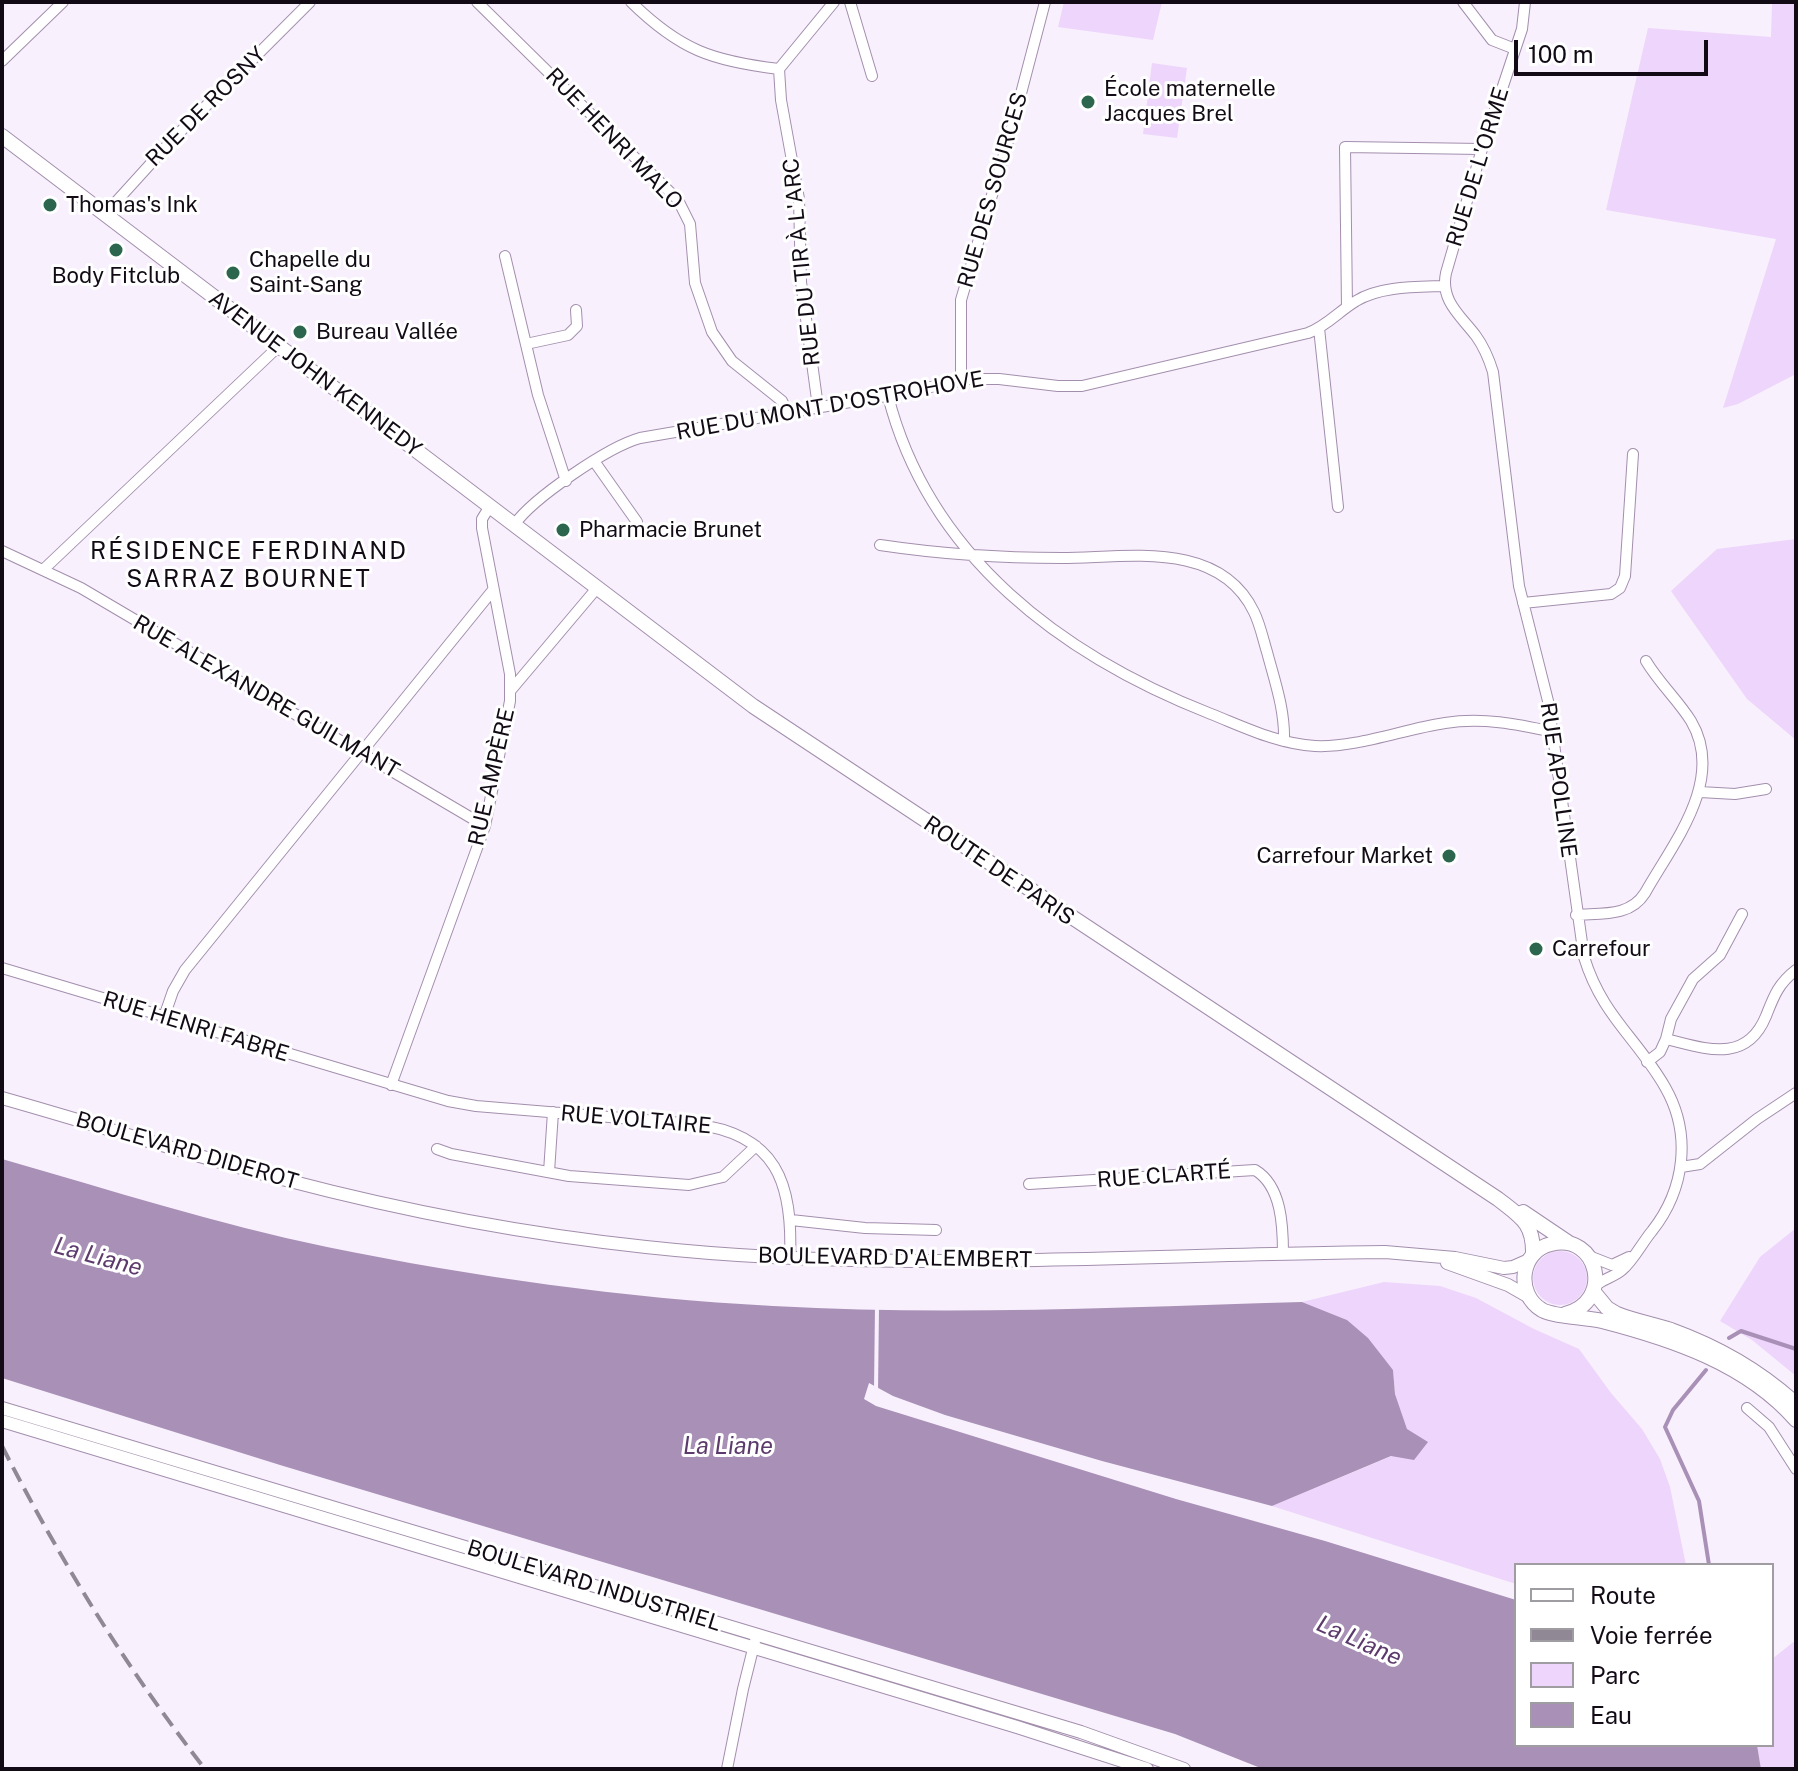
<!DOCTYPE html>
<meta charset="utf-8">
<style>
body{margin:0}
#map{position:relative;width:1798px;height:1771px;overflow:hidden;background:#f8f0fd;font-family:"Public Sans",sans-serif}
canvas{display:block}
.frame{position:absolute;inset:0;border:4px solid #120b16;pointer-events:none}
.legend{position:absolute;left:1514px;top:1563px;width:260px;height:184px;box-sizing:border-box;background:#fff;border:2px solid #a09da2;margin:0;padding:10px 14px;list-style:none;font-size:24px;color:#120b16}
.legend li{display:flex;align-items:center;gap:16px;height:40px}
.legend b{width:40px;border:2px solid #a09da2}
.scale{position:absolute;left:1514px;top:40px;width:194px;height:36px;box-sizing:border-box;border:4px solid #120b16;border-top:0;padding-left:10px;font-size:24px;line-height:28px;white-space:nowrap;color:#120b16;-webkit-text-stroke:6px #fff;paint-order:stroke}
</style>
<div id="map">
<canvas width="1798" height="1771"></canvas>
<div class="frame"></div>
<ul class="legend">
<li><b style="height:10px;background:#fff"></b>Route</li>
<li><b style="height:10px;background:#908995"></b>Voie ferrée</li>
<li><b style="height:22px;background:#eed5fb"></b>Parc</li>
<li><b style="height:22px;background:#a990b6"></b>Eau</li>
</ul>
<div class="scale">100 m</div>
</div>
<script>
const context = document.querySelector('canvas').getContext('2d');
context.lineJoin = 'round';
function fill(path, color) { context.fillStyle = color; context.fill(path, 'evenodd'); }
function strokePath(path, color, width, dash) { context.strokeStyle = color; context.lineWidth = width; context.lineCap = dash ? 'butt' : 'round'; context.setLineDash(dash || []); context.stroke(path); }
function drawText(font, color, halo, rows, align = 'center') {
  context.font = font + ' "Public Sans",sans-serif'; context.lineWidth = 6; context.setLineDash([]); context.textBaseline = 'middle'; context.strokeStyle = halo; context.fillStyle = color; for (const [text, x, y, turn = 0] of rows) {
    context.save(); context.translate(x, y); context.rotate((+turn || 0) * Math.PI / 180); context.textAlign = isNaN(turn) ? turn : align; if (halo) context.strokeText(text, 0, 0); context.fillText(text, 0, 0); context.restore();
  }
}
fill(new Path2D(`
 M1064 2H1162L1153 40 1058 27Z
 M1772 2H1796V374L1738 404 1723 408 1776 239 1606 210 1648 28 1771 37Z
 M1152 63 1187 68 1177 138 1143 134Z
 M1796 539V740L1747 699 1671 591 1717 549Z
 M1796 1228V1376L1752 1340 1720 1321 1760 1257Z
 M1533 1278a27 27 0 1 1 54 0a27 27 0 1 1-54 0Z
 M1384 1282 1440 1286 1476 1298 1534 1329 1579 1349 1611 1393 1642 1429 1660 1459 1670 1487 1686 1565H1516V1584L1272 1506 1392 1456 1407 1429 1395 1394 1393 1370 1347 1320 1302 1302Z
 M1796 1640V1769H1761L1757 1745H1772V1659Z`), '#eed5fb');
fill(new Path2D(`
 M2 1159C110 1190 217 1224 327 1247 474 1277 623 1298 773 1306 948 1316 1126 1307 1302 1302L1347 1320 1368 1338 1393 1370 1395 1394 1407 1429 1428 1442 1414 1460 1391 1456 1272 1506 1102 1461 945 1415 893 1396 869 1383 864 1399 876 1406 1176 1499 1325 1541 1516 1600V1745H1757L1761 1769H1263L1175 1734 280 1465 2 1378Z`), '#a990b6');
fill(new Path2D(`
 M875 1306H879L878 1392 874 1390Z`), '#f8f0fd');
strokePath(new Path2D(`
 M1729 1338 1741 1331 1796 1349
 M1706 1370 1673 1410 1665 1427 1699 1501 1709 1565`), '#a990b6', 4);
const minor = new Path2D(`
 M477 2 678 200 690 224 695 283 712 332 732 361 782 401 787 412
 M631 2C680 50 712 61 779 69
 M850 2 872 76
 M1463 2 1492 40 1515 49
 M1525 2 1522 29 1482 149 1446 273C1440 301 1461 316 1476 336 1484 347 1489 359 1493 372L1519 586 1548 701 1584 957C1602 1016 1637 1038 1665 1087 1692 1134 1685 1189 1652 1231 1642 1243 1633 1261 1622 1270 1614 1277 1603 1279 1595 1286
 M2 61 63 2
 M105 214 173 139 310 2
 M505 256 538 395 566 481
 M1347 307 1345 147 1482 149
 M1319 328 1338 507
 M526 344 568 335 577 326 576 310
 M961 380V300L1013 124 1045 2
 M888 396C929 557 1063 656 1211 714 1244 727 1278 744 1315 746 1356 748 1404 729 1445 723 1482 717 1517 724 1553 732
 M818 407 801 282 799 199 781 100 779 69 834 2
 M594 461 637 522
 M514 525C533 498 608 447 640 438L897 394 969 379H999L1058 386H1082L1308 333C1327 326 1339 311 1356 301 1380 286 1416 287 1444 286
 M880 545C940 554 1001 558 1062 558 1126 558 1219 539 1254 612 1260 624 1263 639 1267 652 1275 682 1285 710 1284 741
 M2 551 81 588 485 826
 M44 569 279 346
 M1523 603 1611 594 1620 588 1625 576 1633 454
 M511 690 597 588
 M1700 792 1735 794 1766 789
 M1576 915C1602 913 1630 917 1645 893 1673 843 1726 780 1691 721 1678 700 1659 683 1646 661
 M2 968 448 1101 476 1106 694 1124C777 1134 793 1183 790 1258
 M164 1017 173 991 185 970 493 590
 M1666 1039 1671 1019 1693 979 1720 955 1742 914
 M1647 1062 1660 1052 1666 1039C1704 1048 1746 1065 1766 1016 1774 996 1778 984 1796 970
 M391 1085 485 826 510 701V674L482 528V519L490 506
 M437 1149 451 1154 569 1176 689 1185 723 1177 756 1146
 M1681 1167 1700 1164 1757 1119 1796 1093
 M549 1172 553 1112
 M1029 1184 1255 1170C1282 1186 1283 1227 1283 1254
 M791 1220 865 1228 936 1230
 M1589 1256 1612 1265 1629 1257
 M1747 1408 1769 1427 1796 1469
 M727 1769 743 1689 755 1641`);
const tertiary = new Path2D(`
 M2 1098C97 1125 191 1155 286 1180 404 1211 524 1234 646 1247 892 1274 1138 1254 1385 1252L1455 1258 1504 1268 1513 1267 1529 1260
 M1447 1263 1508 1285 1529 1297
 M2 1408 1081 1732 1184 1769
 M2 1421 1017 1727 1147 1769`);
const secondary = new Path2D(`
 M2 136 753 706 1498 1199C1521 1217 1534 1223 1533 1255
 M1523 1212 1569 1243
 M1593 1291 1607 1308 1617 1314C1634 1321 1653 1324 1671 1330 1718 1347 1760 1371 1796 1404
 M1565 1314C1615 1302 1598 1232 1551 1244 1520 1251 1515 1294 1542 1310 1555 1317 1586 1317 1602 1321 1672 1339 1747 1364 1796 1420`);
strokePath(minor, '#a38fad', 12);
strokePath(tertiary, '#a38fad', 14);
strokePath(secondary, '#a38fad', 16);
strokePath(minor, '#fff', 10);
strokePath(tertiary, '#fff', 12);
strokePath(secondary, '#fff', 14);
strokePath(new Path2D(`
 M2 1446C60 1560 126 1668 205 1769`), '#908995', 4, [16, 8]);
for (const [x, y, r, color] of [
 [1088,102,8,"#2d664e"],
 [50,205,8,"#2d664e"],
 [116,250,8,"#2d664e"],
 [233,273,8,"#2d664e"],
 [300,332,8,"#2d664e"],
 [563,530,8,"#2d664e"],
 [1449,856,8,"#2d664e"],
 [1536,949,8,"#2d664e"]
]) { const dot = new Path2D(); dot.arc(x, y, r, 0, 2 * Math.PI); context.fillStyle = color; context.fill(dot); strokePath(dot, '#fff', 3); }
drawText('22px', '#120b16', '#fff', [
 ["École maternelle",1104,89],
 ["Jacques Brel",1104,114],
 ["Thomas's Ink",66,205],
 ["Chapelle du",249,260],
 ["Saint-Sang",249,285],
 ["Body Fitclub",116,276,"center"],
 ["Bureau Vallée",316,332],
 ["Pharmacie Brunet",579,530],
 ["Carrefour Market",1433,856,"right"],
 ["Carrefour",1552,949]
], 'left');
drawText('22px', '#120b16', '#fff', [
 ["RUE DE ROSNY",206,107,-45],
 ["RUE HENRI MALO",614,139,46],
 ["RUE DE L'ORME",1478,167,-73],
 ["RUE DES SOURCES",993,190,-74],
 ["RUE DU TIR À L'ARC",802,262,-96],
 ["AVENUE JOHN KENNEDY",315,374,37],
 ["RUE DU MONT D'OSTROHOVE",830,406,-10],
 ["RUE ALEXANDRE GUILMANT",266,697,30],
 ["RUE AMPÈRE",492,777,-77],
 ["RUE APOLLINE",1558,780,82],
 ["ROUTE DE PARIS",999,871,34],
 ["RUE HENRI FABRE",196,1027,17],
 ["RUE VOLTAIRE",636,1120,5],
 ["BOULEVARD DIDEROT",187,1151,16],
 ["RUE CLARTÉ",1164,1176,-4],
 ["BOULEVARD D'ALEMBERT",895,1258,1],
 ["BOULEVARD INDUSTRIEL",594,1586,17]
]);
context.letterSpacing = '2px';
drawText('24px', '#120b16', '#fff', [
 ["RÉSIDENCE FERDINAND",249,552],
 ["SARRAZ BOURNET",249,580]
]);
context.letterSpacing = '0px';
drawText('italic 24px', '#5c3a6c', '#fff', [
 ["La Liane",98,1257,15],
 ["La Liane",728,1447],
 ["La Liane",1359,1641,24]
]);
</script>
